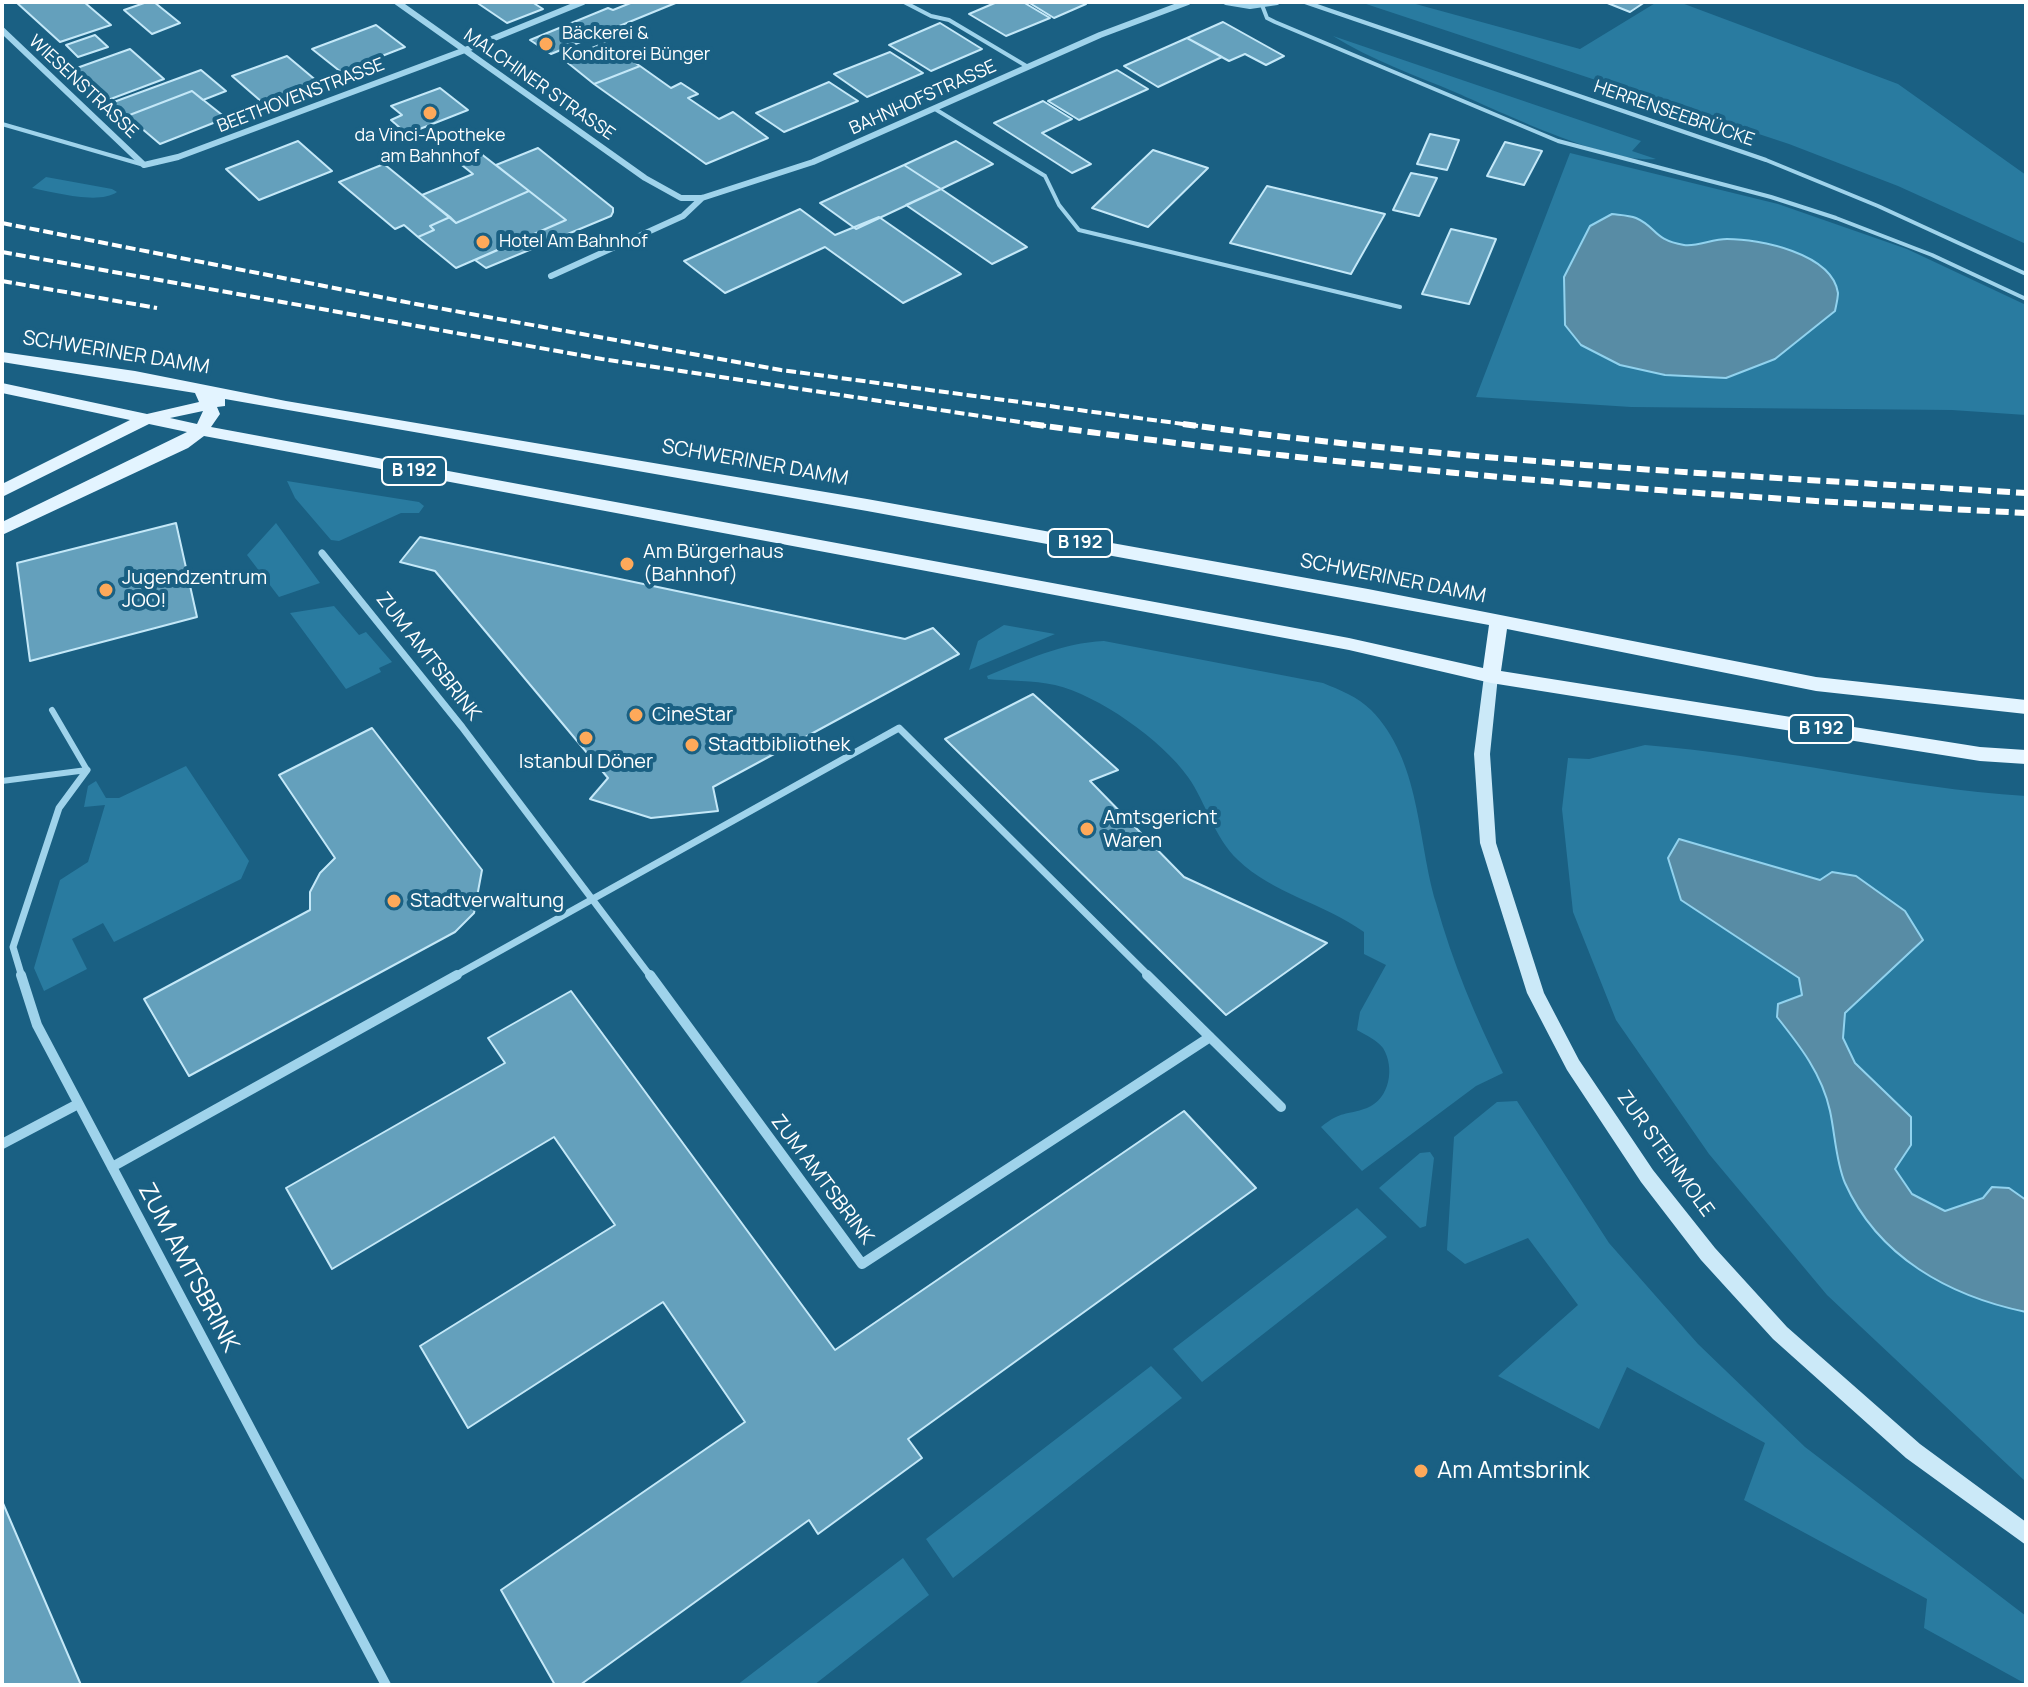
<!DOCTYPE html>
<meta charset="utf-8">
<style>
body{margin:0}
#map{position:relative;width:2028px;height:1687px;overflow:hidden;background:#1a6083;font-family:Manrope,sans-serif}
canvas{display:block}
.frame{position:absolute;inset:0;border:4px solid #fff;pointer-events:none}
</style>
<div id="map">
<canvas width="2028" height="1687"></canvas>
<div class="frame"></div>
</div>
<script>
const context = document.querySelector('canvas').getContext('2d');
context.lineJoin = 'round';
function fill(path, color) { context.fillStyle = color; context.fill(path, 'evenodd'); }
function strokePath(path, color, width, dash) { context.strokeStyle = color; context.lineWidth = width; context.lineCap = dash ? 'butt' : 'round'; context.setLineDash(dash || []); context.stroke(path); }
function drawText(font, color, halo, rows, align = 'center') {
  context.font = font + ' Manrope,sans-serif'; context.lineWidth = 8; context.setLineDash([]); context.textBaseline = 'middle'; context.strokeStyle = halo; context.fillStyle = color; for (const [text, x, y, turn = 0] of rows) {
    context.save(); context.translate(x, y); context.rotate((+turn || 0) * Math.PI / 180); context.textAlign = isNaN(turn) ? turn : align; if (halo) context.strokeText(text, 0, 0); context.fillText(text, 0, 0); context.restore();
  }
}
fill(new Path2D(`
 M1360 2 1412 3 1580 49 1657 2H1679L1898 84 2026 175V244L1898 186 1789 144Z
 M1333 36 1641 141 1632 151 1656 159C1609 164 1503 113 1457 93 1415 75 1371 60 1333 36Z
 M1570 153 1778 204 1907 249 2026 305V415L1952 410 1631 407 1476 397Z
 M46 177 112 189 117 192C99 205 53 192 32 188Z
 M287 481 419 502 424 506 419 513H401L339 541 331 540 295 498Z
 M276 523 320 583 279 597 247 555Z
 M334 606 359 635 366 632 392 662 379 668 381 672 346 689 290 613Z
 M1004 625 1055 634 969 670 978 641Z
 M1104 641 1323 683C1340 690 1358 697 1371 710 1421 761 1417 839 1436 903 1453 964 1475 1016 1503 1073L1476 1086 1362 1171 1321 1127C1342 1110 1345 1116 1367 1108 1390 1099 1395 1067 1383 1048 1378 1041 1366 1035 1357 1030L1360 1012 1386 965 1364 954V932C1325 904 1272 893 1238 860 1213 836 1207 804 1188 777 1162 740 1098 695 1055 685 1033 680 1009 681 988 679L987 676C1026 660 1062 643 1104 641Z
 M1645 745C1773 755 1898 788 2026 796V1482L1827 1295 1709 1154 1616 1020 1573 912 1562 809 1568 758 1589 759Z
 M186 766 249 861 241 879 114 942 103 923 72 939 87 969 44 991 34 968 60 880 88 862 105 805 84 807 88 786 96 781 106 798H119Z
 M1517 1101 1609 1243 1698 1344 1805 1447 2026 1616V1684L1924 1628 1927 1599 1744 1500 1765 1443 1627 1367 1599 1429 1498 1376 1578 1305 1528 1238 1465 1264 1447 1250 1454 1137 1497 1102Z
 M1430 1152 1434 1158 1426 1226 1420 1228 1379 1188 1420 1153Z
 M1357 1208 1387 1237 1202 1382 1173 1349Z
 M1151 1366 1182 1398 953 1578 926 1539Z
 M903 1558 929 1595 814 1685H737Z`), '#297ba0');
const water = new Path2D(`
 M1612 214C1620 215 1629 215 1636 218 1657 227 1653 240 1684 245 1697 247 1712 239 1727 239 1759 239 1832 253 1838 293 1838 298 1836 306 1835 311L1775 359 1726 378 1665 375 1620 365 1581 345 1565 325 1564 277 1590 226Z
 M1679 839 1820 880 1832 872 1856 876 1905 911 1923 940 1845 1013 1843 1038 1855 1063 1911 1117V1145L1895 1169 1912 1194 1945 1211 1983 1198 1992 1187 2009 1188 2026 1200V1312C1949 1296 1878 1257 1845 1183 1836 1162 1835 1134 1830 1111 1822 1074 1800 1046 1777 1017L1778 1004 1802 995 1799 978 1681 900 1668 858Z`);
fill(water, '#588ca5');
strokePath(water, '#91d2ee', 2);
const building = new Path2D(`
 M16 2H84L111 25 60 42Z
 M147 2H154L180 23 152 34 124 10Z
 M476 2H532L543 9 507 23Z
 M633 2H678L551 54 530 40 608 8 613 10Z
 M997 2H1023L1050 18 1006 36 969 14Z
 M1028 2H1082L1086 4 1054 18Z
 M1605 2H1645L1630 12Z
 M1223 22 1284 56 1266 65 1245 54 1229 61 1187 38Z
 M940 23 982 49 931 71 889 45Z
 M376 25 405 47 341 72 312 49Z
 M95 35 108 47 78 57 66 45Z
 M1187 38 1222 57 1158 87 1124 66Z
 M605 43 640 66 594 84 563 59Z
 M130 49 164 79 108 100 74 69Z
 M890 52 923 73 867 97 834 74Z
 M287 56 318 82 263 103 232 76Z
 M640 66 671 88 681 83 698 94 688 98 719 119 733 112 768 138 706 164 594 84Z
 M201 70 226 91 203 100 192 91 127 116 111 103Z
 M1117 70 1148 89 1079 120 1048 101Z
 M829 82 858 101 784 132 756 113Z
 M440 88 468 110 407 134 391 120 402 115 391 106Z
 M192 91 226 118 160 144 127 116Z
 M1043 101 1072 119 1042 133 1091 164 1072 173 994 123Z
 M1430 134 1459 140 1447 170 1417 164Z
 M298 141 332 171 259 200 226 169Z
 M956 141 993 164 941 189 904 165Z
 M1505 142 1542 151 1524 185 1487 176Z
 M538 148 613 208V212L611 216 486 268 475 260 566 220 496 165Z
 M1153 150 1208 168 1148 227 1092 208Z
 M480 153 529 191 456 223 422 195 473 174 458 162Z
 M384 164 422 195 450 217 430 226 434 230 418 237 404 225 395 229 339 182Z
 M904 165 941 189 856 229 820 203Z
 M1411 173 1437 178 1419 216 1393 210Z
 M1267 186 1385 214 1351 274 1230 243Z
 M941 189 1027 247 992 264 906 205Z
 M529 191 566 220 456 268 418 237 434 230 430 226 450 217 456 223Z
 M800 209 835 235 879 217 961 274 903 303 825 247 725 293 684 261Z
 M1451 229 1496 239 1469 304 1422 294Z
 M176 523 197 617 30 661 17 563Z
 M420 537 905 639 933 628 959 654 713 787 718 811 651 818 590 799 608 778 435 571 400 562Z
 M1033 694 1118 770 1090 781 1184 877 1327 943 1226 1015 945 739Z
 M372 728 482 870 474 913 455 932 189 1076 144 999 310 910V892L320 873 335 858 279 775Z
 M571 991 835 1350 1184 1111 1256 1188 908 1439 922 1458 818 1534 809 1520 580 1685H555L501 1590 745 1422 663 1302 468 1428 420 1346 615 1225 554 1137 332 1269 286 1188 505 1063 488 1038Z
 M2 1501 81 1685H2Z`);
fill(building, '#64a0bc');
strokePath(building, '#c4e8f8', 2);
strokePath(new Path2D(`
 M904 2 931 16 949 20 1028 67
 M1305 2 1766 160 1878 206 2026 274
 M1262 5 1267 18 1275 22 1558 141 1771 197 1836 218 1932 255 2026 299
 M935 109 1045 176 1059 205 1079 230 1400 307
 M2 124 144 165`), '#9fd3eb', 4);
strokePath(new Path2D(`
 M2 781 87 770 52 710`), '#9fd3eb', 6);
strokePath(new Path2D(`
 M397 2 645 178 681 198H702L813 162 1100 35 1188 2
 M1226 2 1250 6 1277 2
 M2 30 144 165 178 157 465 50 583 2
 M551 276 683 216 702 198`), '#9fd3eb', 6);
strokePath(new Path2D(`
 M322 553 462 727 651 977
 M22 977 13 947 59 808 87 770
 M453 977 899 728 1150 977`), '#9fd3eb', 7);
strokePath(new Path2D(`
 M21 975 37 1025 386 1685
 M650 975 862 1264 1210 1037
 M1147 975 1281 1107
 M2 1144 78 1104
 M112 1167 457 975`), '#9fd3eb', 10);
fill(new Path2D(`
 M1491 671 1498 676 1490 754 1496 843 1544 993 1579 1060 1653 1170 1715 1248 1787 1327 1920 1444 2026 1522V1545L1906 1458 1773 1339 1701 1260 1641 1182 1567 1070 1527 993 1480 843 1474 754 1484 676Z`), '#cbe9f8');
fill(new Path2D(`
 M2 352 135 371 286 401 867 499 1368 589 1816 677 2026 700V714L1816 691 1507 629 1501 671 1980 747 2026 750V764L1980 761 1491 683 1349 650 204 436 188 448 2 535V522L187 432 149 424 2 497V484L130 420 2 393V383L147 414 199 402 195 393 2 362ZM225 399 867 511 1489 625 1483 668 1349 638 211 427 220 414 217 407 225 406ZM203 411 197 424 170 418Z`), '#e3f4ff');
strokePath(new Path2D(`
 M2 223 416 304 781 370 1198 426
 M2 252 602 359 1046 426
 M2 281 157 308`), '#fff', 4, [10, 4]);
strokePath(new Path2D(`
 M1031 424C1361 470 1693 496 2026 513
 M1183 424C1463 462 1745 476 2026 493`), '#fff', 6, [13, 6]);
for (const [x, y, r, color] of [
 [546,44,8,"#fea95a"],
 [430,113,8,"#fea95a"],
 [483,242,8,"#fea95a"],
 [627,564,8,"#fea95a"],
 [106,590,8,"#fea95a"],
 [636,715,8,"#fea95a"],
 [586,738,8,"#fea95a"],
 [692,745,8,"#fea95a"],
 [1087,829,8,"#fea95a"],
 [394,901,8,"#fea95a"],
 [1421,1471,8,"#fea95a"]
]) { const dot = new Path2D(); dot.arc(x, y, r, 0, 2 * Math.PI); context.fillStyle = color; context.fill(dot); strokePath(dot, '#1a6083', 3); }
drawText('18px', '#fff', '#1a6083', [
 ["Bäckerei &",562,34],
 ["Konditorei Bünger",562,55],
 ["da Vinci-Apotheke",430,136,"center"],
 ["am Bahnhof",430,157,"center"],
 ["Hotel Am Bahnhof",499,242]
], 'left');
drawText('18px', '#fff', '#1a6083', [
 ["MALCHINER STRASSE",539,85,35],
 ["WIESENSTRASSE",83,87,43],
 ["BEETHOVENSTRASSE",301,96,-21],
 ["BAHNHOFSTRASSE",923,98,-24],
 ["HERRENSEEBRÜCKE",1674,114,19]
]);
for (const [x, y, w] of [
 [414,471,64],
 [1080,543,64],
 [1821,729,64]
]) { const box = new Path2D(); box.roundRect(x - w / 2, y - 14, w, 28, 6); context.fillStyle = '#1a6083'; context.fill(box); strokePath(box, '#fff', 2); }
drawText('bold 18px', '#fff', null, [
 ["B 192",414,471],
 ["B 192",1080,543],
 ["B 192",1821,729]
]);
drawText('20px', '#fff', '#1a6083', [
 ["SCHWERINER DAMM",116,353,9],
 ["SCHWERINER DAMM",755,463,10],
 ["SCHWERINER DAMM",1393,579,11],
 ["ZUM AMTSBRINK",428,657,52],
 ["ZUR STEINMOLE",1665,1154,54],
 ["ZUM AMTSBRINK",822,1180,53]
]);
drawText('20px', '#fff', '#1a6083', [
 ["Am Bürgerhaus",643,552],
 ["(Bahnhof)",643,575],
 ["Jugendzentrum",122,578],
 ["JOO!",122,601],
 ["CineStar",652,715],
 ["Stadtbibliothek",708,745],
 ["Istanbul Döner",586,762,"center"],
 ["Amtsgericht",1103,818],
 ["Waren",1103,841],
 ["Stadtverwaltung",410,901]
], 'left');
drawText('24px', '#fff', '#1a6083', [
 ["ZUM AMTSBRINK",188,1268,62]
]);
drawText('24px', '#fff', '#1a6083', [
 ["Am Amtsbrink",1437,1471]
], 'left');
</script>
